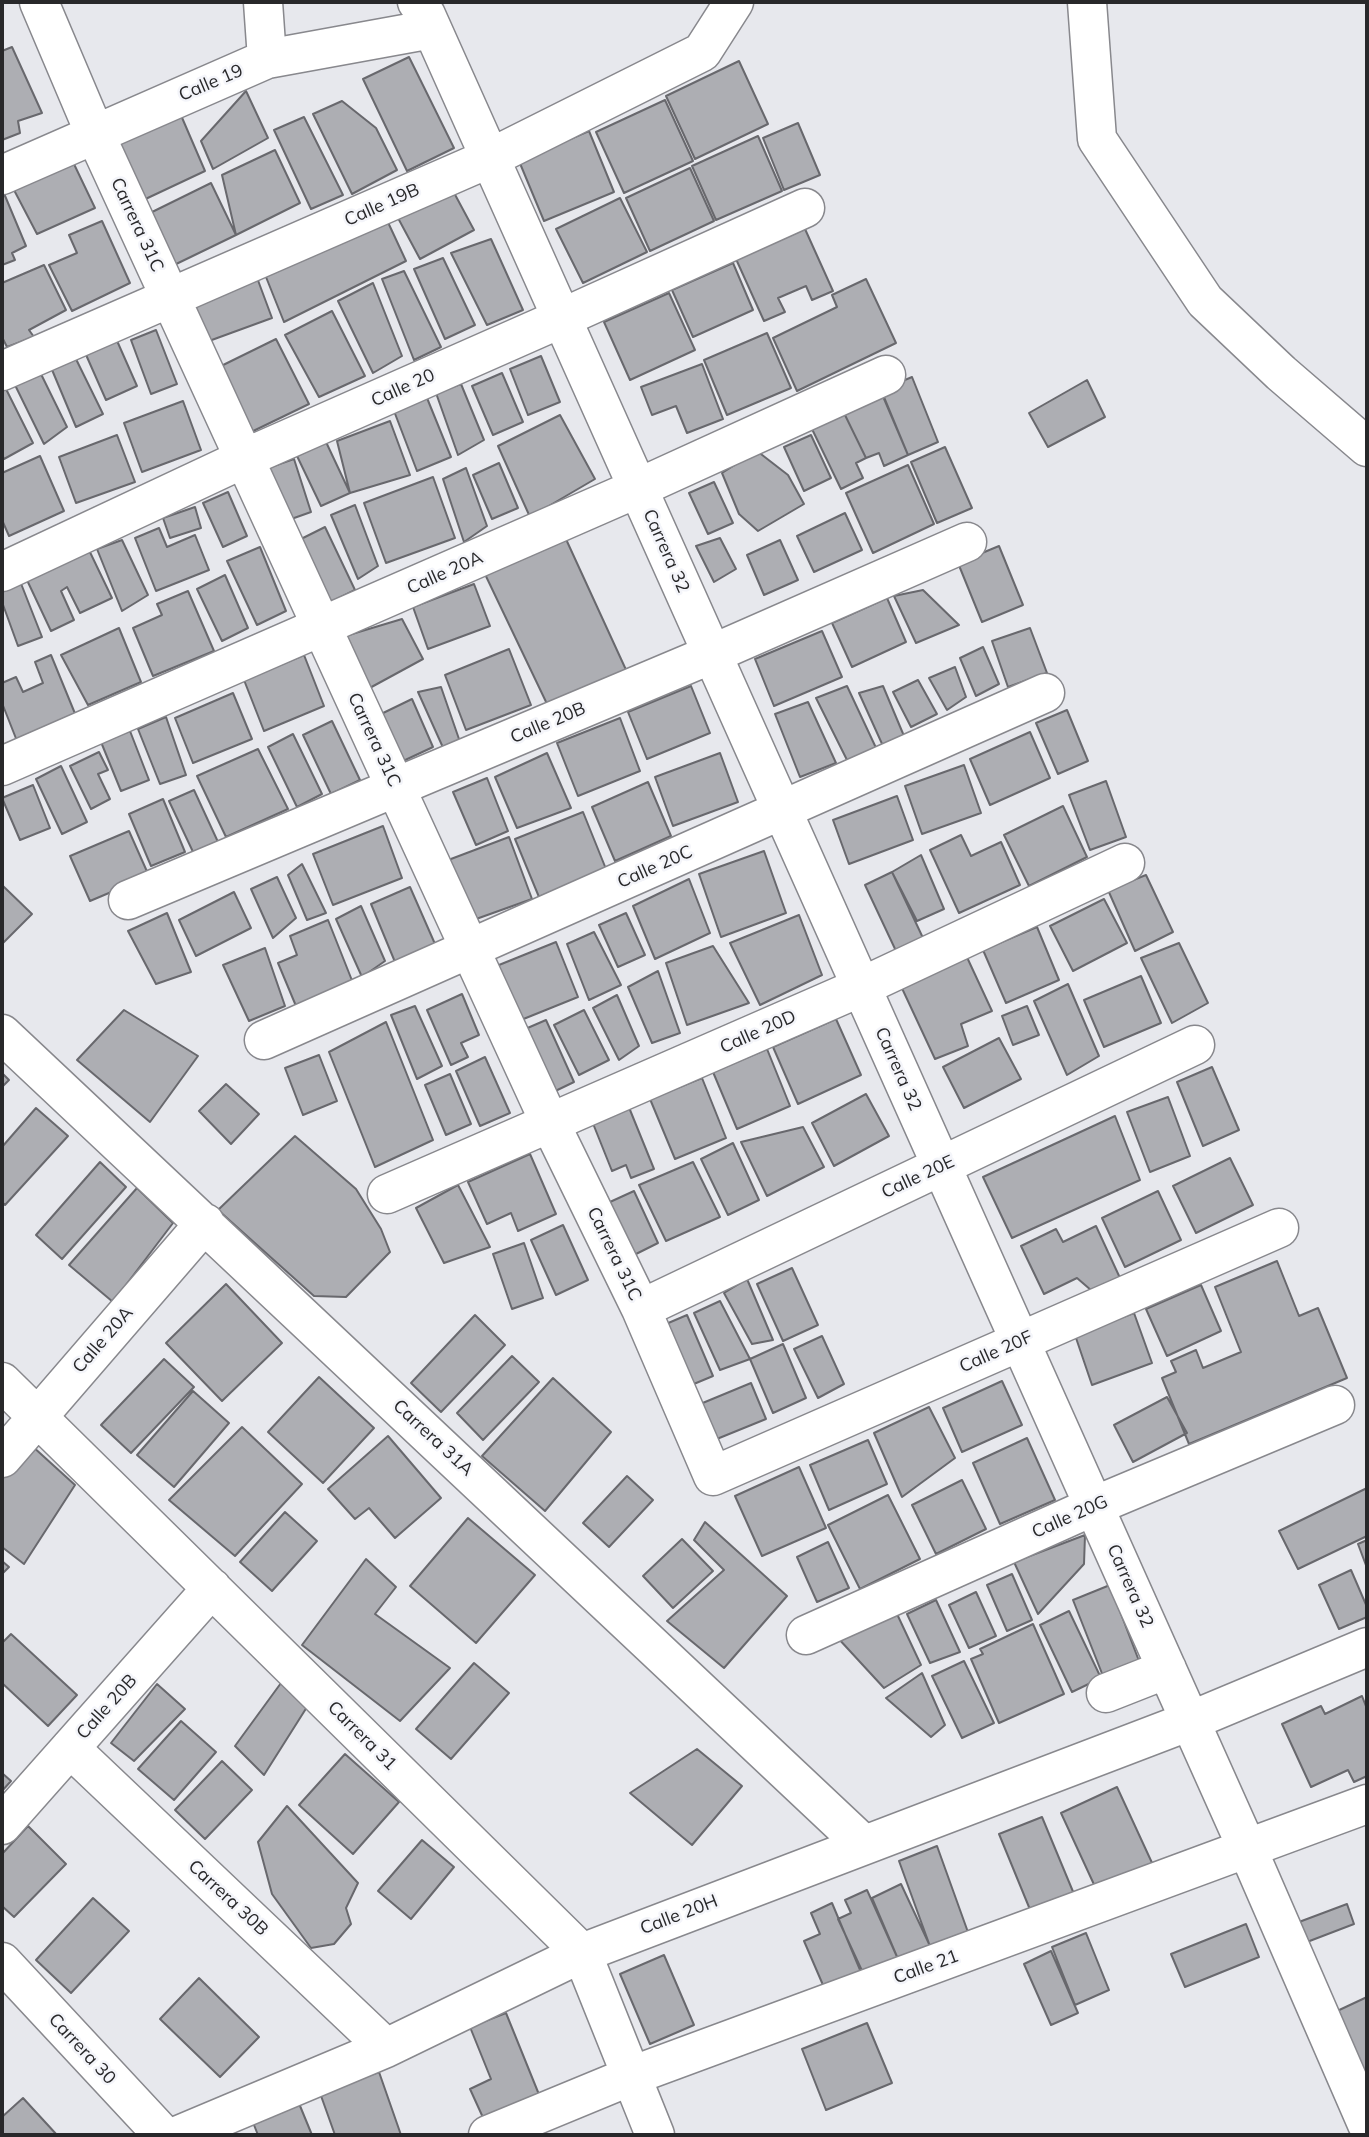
<!DOCTYPE html>
<style>
body{margin:0}
#map{position:relative;width:1369px;height:2137px;overflow:hidden;background:#e7e8ed;font-family:Mulish,sans-serif}
canvas{display:block}
.frame{position:absolute;inset:0;border:4px solid #28282a;pointer-events:none}
</style>
<div id="map">
<canvas width="1369" height="2137"></canvas>
<div class="frame"></div>
</div>
<script>
const context = document.querySelector('canvas').getContext('2d');
context.lineJoin = 'round';
function fill(path, color) { context.fillStyle = color; context.fill(path, 'evenodd'); }
function strokePath(path, color, width, dash) { context.strokeStyle = color; context.lineWidth = width; context.lineCap = dash ? 'butt' : 'round'; context.setLineDash(dash || []); context.stroke(path); }
function drawText(font, color, halo, rows, align = 'center') {
  context.font = font + ' Mulish,sans-serif'; context.lineWidth = 5; context.setLineDash([]); context.textBaseline = 'middle'; context.strokeStyle = halo; context.fillStyle = color; for (const [text, x, y, turn = 0] of rows) {
    context.save(); context.translate(x, y); context.rotate((+turn || 0) * Math.PI / 180); context.textAlign = isNaN(turn) ? turn : align; if (halo) context.strokeText(text, 0, 0); context.fillText(text, 0, 0); context.restore();
  }
}
const building = new Path2D(`
 M12 47 42 113 18 121 20 133 2 140V51Z
 M409 57 454 148 407 171 363 79Z
 M739 61 768 124 695 159 666 96Z
 M246 91 268 138 213 169 201 141Z
 M665 100 693 161 624 193 596 132Z
 M342 101 376 128 397 170 352 194 313 114Z
 M180 113 205 171 137 203 111 137Z
 M304 117 343 195 311 209 274 130Z
 M798 123 820 175 784 190 763 138Z
 M589 131 614 192 544 221 519 161Z
 M758 136 782 191 716 220 692 166Z
 M275 150 300 203 236 235 222 175Z
 M73 162 95 208 37 234 14 190Z
 M690 168 714 221 650 251 626 198Z
 M211 183 236 235 170 267 146 215Z
 M452 189 474 230 420 259 398 218Z
 M3 191 26 246 12 253 15 260 2 265Z
 M620 198 647 252 583 283 556 229Z
 M386 218 406 261 284 322 264 272Z
 M102 221 130 283 72 311 49 265 77 253 69 235Z
 M805 229 833 291 812 300 806 286 778 298 785 312 764 321 736 259Z
 M491 239 523 310 487 325 451 253Z
 M443 258 475 325 445 339 414 269Z
 M733 263 753 310 693 337 672 290Z
 M44 265 66 310 29 330 34 337 7 347 2 337V283Z
 M404 271 441 347 414 360 382 279Z
 M256 275 272 318 209 341 192 298Z
 M866 279 896 343 797 391 773 338 837 307 832 295Z
 M373 283 402 356 373 373 338 301Z
 M669 293 695 350 630 380 604 322Z
 M332 311 365 376 319 397 285 335Z
 M156 330 177 384 151 394 131 340Z
 M767 333 791 388 727 415 704 360Z
 M114 334 137 386 106 400 83 348Z
 M276 339 309 404 245 435 215 369Z
 M74 355 103 414 76 427 50 365Z
 M541 356 560 402 528 415 510 369Z
 M702 364 723 419 687 433 676 406 652 415 641 387Z
 M40 372 67 427 44 444 14 383Z
 M502 373 523 422 493 435 472 386Z
 M912 377 938 442 908 455 881 390Z
 M1087 380 1105 417 1048 447 1029 413Z
 M461 384 484 440 458 455 436 393Z
 M5 387 33 443 4 459 2 454V389Z
 M879 387 908 455 884 466 879 453 866 458 844 413Z
 M427 398 451 457 417 471 394 411Z
 M183 401 201 450 142 472 124 423Z
 M844 413 866 458 856 463 863 478 841 489 812 429Z
 M560 415 595 479 530 517 498 446Z
 M390 421 410 475 350 493 337 441Z
 M117 435 135 482 76 503 59 457Z
 M811 435 831 478 804 491 784 447Z
 M326 442 350 493 321 506 297 456Z
 M945 447 972 508 937 523 911 462Z
 M757 451 788 475 804 504 758 531 739 514 722 473Z
 M40 456 64 511 9 536 2 520V473Z
 M294 459 311 512 280 523 262 470Z
 M499 463 518 508 492 519 473 475Z
 M908 465 934 524 873 553 846 493Z
 M466 468 487 526 464 542 443 479Z
 M433 477 455 538 386 563 364 503Z
 M714 482 733 523 708 534 689 493Z
 M228 492 247 536 223 547 203 503Z
 M355 505 378 566 358 579 331 515Z
 M195 507 201 528 170 538 163 518Z
 M845 513 862 550 814 572 797 536Z
 M325 527 355 590 325 605 295 542Z
 M159 528 167 547 195 535 209 570 156 591 135 538Z
 M565 537 627 672 548 706 483 570Z
 M720 538 736 569 714 582 696 546Z
 M122 540 148 595 122 611 97 549Z
 M780 540 798 580 764 595 747 555Z
 M999 546 1023 605 982 622 958 563Z
 M260 547 286 611 257 625 227 561Z
 M88 548 112 598 80 613 67 587 61 591 74 620 51 631 26 578Z
 M225 575 248 628 222 641 197 589Z
 M20 581 42 637 18 646 2 602V588Z
 M474 584 490 626 428 649 413 607Z
 M923 590 959 625 916 643 894 596Z
 M188 591 214 651 153 676 133 628 162 615 157 604Z
 M887 598 906 642 852 667 832 623Z
 M402 619 423 659 366 690 342 637Z
 M119 628 141 682 88 705 61 655Z
 M1030 628 1047 673 1008 687 992 641Z
 M822 631 842 677 774 706 755 659Z
 M983 647 999 684 976 696 960 658Z
 M509 649 531 705 466 730 445 675Z
 M51 655 76 716 17 741 2 703V683L16 677 23 692 43 683 35 662Z
 M304 655 324 706 264 731 244 680Z
 M955 667 966 697 947 710 929 678Z
 M918 680 937 714 911 727 893 692Z
 M691 686 710 733 647 759 628 712Z
 M847 686 877 750 848 762 816 698Z
 M883 686 904 736 883 746 859 693Z
 M441 687 459 739 445 752 418 692Z
 M233 693 252 739 193 763 175 718Z
 M412 699 433 747 401 762 379 715Z
 M808 702 836 763 800 777 775 714Z
 M1067 710 1088 761 1058 774 1036 723Z
 M166 717 186 775 160 784 138 729Z
 M620 718 640 771 578 796 557 743Z
 M332 721 360 780 331 794 303 735Z
 M130 731 149 780 121 791 101 742Z
 M1030 732 1050 778 990 805 970 759Z
 M293 734 322 794 297 807 268 747Z
 M258 749 288 809 226 837 197 776Z
 M99 752 108 770 98 774 110 799 91 809 70 766Z
 M547 753 571 808 517 828 495 777Z
 M720 753 738 802 673 826 655 777Z
 M964 765 981 813 922 834 905 786Z
 M61 766 87 822 62 834 36 779Z
 M487 778 508 831 476 845 453 792Z
 M1106 781 1126 837 1090 850 1069 795Z
 M648 782 671 836 615 861 592 807Z
 M33 785 50 828 20 840 2 798Z
 M194 790 218 842 194 854 169 801Z
 M897 796 913 840 849 864 833 820Z
 M163 799 185 852 151 866 129 814Z
 M1063 806 1087 857 1029 886 1004 835Z
 M583 812 606 869 539 897 515 839Z
 M383 826 402 878 333 905 313 854Z
 M129 831 149 876 90 901 70 856Z
 M961 835 971 856 1001 842 1020 885 959 913 930 850Z
 M509 837 532 899 465 923 443 862Z
 M764 851 786 913 721 937 699 874Z
 M921 855 944 909 917 921 892 872Z
 M302 864 326 913 307 920 288 875Z
 M892 872 923 938 896 951 865 885Z
 M1146 875 1173 932 1135 951 1108 890Z
 M277 877 296 918 273 938 251 889Z
 M689 879 710 933 655 959 633 906Z
 M3 886 32 914 2 944V887Z
 M410 887 435 944 395 962 371 904Z
 M234 892 251 928 196 956 179 920Z
 M1104 899 1127 943 1073 971 1050 926Z
 M361 906 385 961 362 977 336 919Z
 M167 913 191 972 156 984 128 931Z
 M626 913 645 955 618 967 599 925Z
 M799 915 822 975 760 1005 730 943Z
 M328 920 353 983 296 1006 278 963 297 955 290 936Z
 M1037 927 1059 980 1006 1003 983 950Z
 M594 932 621 985 589 1000 567 944Z
 M556 942 578 997 516 1022 494 967Z
 M1179 943 1208 1003 1172 1023 1141 958Z
 M713 946 749 1003 687 1025 666 963Z
 M265 948 285 1006 249 1021 223 965Z
 M965 953 992 1011 961 1024 968 1046 935 1059 900 984Z
 M658 971 680 1033 652 1043 628 987Z
 M1141 976 1161 1023 1104 1047 1084 1000Z
 M1068 984 1099 1056 1067 1075 1034 1001Z
 M462 994 479 1035 461 1043 468 1057 451 1065 427 1010Z
 M617 995 639 1046 619 1060 593 1008Z
 M415 1006 442 1066 417 1079 391 1015Z
 M1027 1006 1039 1035 1013 1045 1002 1016Z
 M124 1010 198 1056 150 1122 77 1060Z
 M584 1010 609 1060 579 1075 554 1025Z
 M836 1019 861 1075 798 1104 773 1047Z
 M546 1020 574 1082 547 1095 516 1033Z
 M386 1022 433 1140 375 1167 329 1052Z
 M999 1038 1021 1079 964 1108 943 1067Z
 M767 1049 790 1106 737 1129 713 1072Z
 M319 1055 337 1101 303 1115 285 1068Z
 M485 1057 510 1113 480 1126 456 1071Z
 M1212 1067 1239 1130 1203 1146 1177 1082Z
 M2 1073 9 1080 2 1087Z
 M450 1074 471 1124 446 1135 425 1085Z
 M702 1078 726 1138 675 1159 650 1099Z
 M226 1084 259 1114 231 1144 199 1111Z
 M866 1094 889 1136 834 1166 812 1123Z
 M1168 1097 1190 1156 1150 1172 1127 1112Z
 M628 1105 654 1169 631 1178 626 1165 612 1171 592 1121Z
 M36 1108 68 1136 5 1205 2 1202V1147Z
 M1115 1116 1140 1180 1012 1238 983 1177Z
 M803 1127 824 1167 767 1196 741 1142Z
 M295 1136 356 1189 381 1229 390 1252 346 1297 314 1296 218 1210Z
 M733 1143 759 1200 728 1215 701 1159Z
 M530 1154 556 1214 518 1231 511 1213 487 1224 468 1182Z
 M1230 1158 1253 1205 1196 1233 1173 1186Z
 M100 1162 126 1187 62 1259 36 1235Z
 M693 1162 720 1217 666 1241 639 1185Z
 M458 1185 490 1247 444 1263 416 1208Z
 M137 1188 173 1223 113 1302 69 1265Z
 M634 1191 658 1243 624 1260 599 1207Z
 M1158 1191 1181 1240 1125 1267 1102 1218Z
 M563 1225 588 1280 556 1295 531 1240Z
 M1096 1226 1120 1278 1092 1291 1077 1278 1044 1294 1021 1246 1056 1229 1063 1242Z
 M524 1243 543 1298 512 1309 493 1254Z
 M1277 1261 1299 1316 1318 1308 1347 1378 1189 1444 1162 1378 1176 1372 1171 1361 1196 1350 1203 1368 1241 1352 1215 1287Z
 M792 1268 818 1325 783 1341 757 1284Z
 M747 1279 773 1340 752 1344 724 1293Z
 M226 1284 282 1343 222 1401 166 1343Z
 M1201 1285 1221 1331 1167 1356 1146 1309Z
 M720 1301 750 1359 720 1370 694 1313Z
 M1134 1313 1152 1363 1092 1385 1075 1335Z
 M475 1315 505 1345 441 1412 411 1383Z
 M687 1315 713 1376 677 1391 652 1330Z
 M822 1336 844 1384 818 1398 794 1349Z
 M783 1344 806 1398 773 1413 750 1359Z
 M512 1356 539 1382 483 1440 457 1413Z
 M164 1359 194 1387 131 1453 101 1425Z
 M319 1377 374 1428 323 1483 268 1432Z
 M553 1378 611 1432 545 1511 482 1456Z
 M1002 1381 1022 1425 962 1452 943 1408Z
 M751 1383 766 1419 707 1443 693 1407Z
 M193 1391 229 1423 174 1487 137 1455Z
 M1167 1397 1187 1433 1133 1462 1114 1425Z
 M929 1407 955 1458 902 1497 874 1433Z
 M242 1427 302 1484 235 1556 169 1500Z
 M388 1436 441 1498 395 1538 369 1508 355 1519 328 1489Z
 M1027 1438 1055 1500 1000 1524 973 1463Z
 M868 1440 887 1484 829 1510 810 1465Z
 M31 1445 75 1485 24 1564 2 1547V1478Z
 M799 1467 826 1528 762 1556 735 1496Z
 M627 1476 653 1500 609 1547 583 1523Z
 M962 1480 986 1529 936 1554 912 1505Z
 M1367 1488V1536L1298 1569 1279 1531Z
 M888 1495 920 1559 860 1589 828 1525Z
 M285 1512 317 1541 272 1591 240 1562Z
 M468 1518 535 1575 476 1643 410 1586Z
 M705 1522 787 1596 724 1668 667 1621 724 1570 694 1540Z
 M1085 1535 1084 1564 1038 1614 1014 1562Z
 M682 1539 713 1571 673 1608 643 1576Z
 M1367 1540V1568L1358 1544Z
 M828 1542 849 1588 817 1602 797 1557Z
 M366 1559 396 1587 375 1614 450 1668 400 1721 302 1645Z
 M2 1561 9 1567 2 1574Z
 M1351 1570 1367 1607V1617L1339 1629 1319 1585Z
 M1012 1574 1032 1620 1007 1631 987 1585Z
 M1110 1585 1139 1661 1103 1676 1073 1600Z
 M976 1592 996 1636 969 1648 949 1605Z
 M936 1600 960 1652 930 1663 907 1614Z
 M1069 1611 1101 1678 1072 1692 1040 1625Z
 M897 1614 921 1665 884 1688 837 1637Z
 M1033 1624 1064 1694 999 1723 971 1659 983 1654 980 1649Z
 M11 1634 77 1695 48 1726 2 1683V1643Z
 M964 1661 994 1723 962 1738 932 1676Z
 M474 1663 509 1693 451 1759 416 1729Z
 M922 1673 945 1725 931 1737 886 1698Z
 M281 1683 307 1707 264 1775 235 1746Z
 M157 1684 185 1709 134 1761 111 1743Z
 M1362 1696 1367 1709V1776L1354 1782 1348 1770 1311 1787 1282 1724 1321 1706 1325 1714Z
 M181 1721 216 1752 174 1800 138 1769Z
 M697 1749 742 1786 692 1845 630 1793Z
 M345 1754 399 1802 353 1854 299 1805Z
 M222 1761 252 1790 205 1839 175 1810Z
 M2 1773 11 1781 2 1791Z
 M1117 1787 1153 1865 1097 1891 1061 1813Z
 M287 1806 358 1883 346 1908 351 1924 334 1944 311 1948 272 1894 258 1842Z
 M1042 1817 1074 1894 1031 1912 999 1834Z
 M28 1826 66 1864 14 1917 2 1906V1854Z
 M422 1840 454 1867 411 1919 378 1891Z
 M937 1846 969 1935 931 1949 899 1861Z
 M901 1884 930 1946 898 1959 872 1898Z
 M867 1890 898 1959 864 1975 838 1919 851 1913 845 1900Z
 M93 1898 129 1931 71 1993 36 1960Z
 M832 1903 863 1977 826 1992 804 1941 820 1934 811 1913Z
 M1347 1904 1354 1924 1307 1942 1299 1922Z
 M1246 1924 1259 1957 1185 1987 1171 1954Z
 M1086 1933 1109 1990 1075 2005 1052 1947Z
 M1051 1951 1078 2013 1051 2025 1024 1964Z
 M664 1955 694 2025 650 2044 620 1974Z
 M199 1978 259 2037 220 2077 160 2019Z
 M1367 1997V2088L1335 2012Z
 M506 2013 540 2097 485 2122 470 2089 491 2079 470 2027Z
 M867 2023 892 2083 826 2110 802 2049Z
 M379 2072 401 2135H335L320 2093Z
 M23 2098 57 2135H2V2117Z
 M298 2101 312 2135H258L252 2120Z`);
fill(building, '#adaeb3');
strokePath(building, '#68686d', 2);
const minor = new Path2D(`
 M39 2 95 134 550 1123 641 1309 713 1476 1279 1228
 M263 2 267 59
 M417 2 426 15 490 158 1247 1848 1367 2124
 M1087 2 1097 139 1205 301 1281 373 1367 447
 M2 175 267 59 432 29
 M2 371 490 158 702 52 734 2
 M2 572 245 458 562 318 805 208
 M2 766 638 488 886 375
 M128 900 712 654 967 542
 M2 1034 864 1845
 M264 1040 1045 693
 M387 1194 861 987 1125 863
 M641 1309 1195 1045
 M2 1382 582 1953 655 2135
 M2 1458 205 1223
 M806 1635 1094 1506 1335 1405
 M1106 1693 1167 1669
 M70 1748 386 2048
 M2 1825 212 1588
 M2 1962 163 2135
 M179 2135 386 2048 582 1953 1190 1721 1367 1647
 M488 2135 631 2076 1367 1804`);
strokePath(minor, '#88888d', 41);
strokePath(minor, '#fff', 38);
drawText('18px', '#28282a', '#f4f5fa', [
 ["Calle 19",211,83,-23],
 ["Calle 19B",382,205,-24],
 ["Carrera 31C",137,225,65],
 ["Calle 20",403,388,-24],
 ["Carrera 32",666,551,66],
 ["Calle 20A",445,573,-24],
 ["Calle 20B",548,723,-23],
 ["Carrera 31C",374,740,65],
 ["Calle 20C",655,867,-24],
 ["Calle 20D",758,1032,-24],
 ["Carrera 32",898,1069,66],
 ["Calle 20E",918,1177,-25],
 ["Carrera 31C",614,1254,64],
 ["Calle 20A",103,1340,-49],
 ["Calle 20F",996,1352,-24],
 ["Carrera 31A",433,1438,43],
 ["Calle 20G",1070,1517,-24],
 ["Carrera 32",1130,1586,66],
 ["Calle 20B",107,1707,-48],
 ["Carrera 31",362,1736,45],
 ["Carrera 30B",228,1898,43],
 ["Calle 20H",679,1915,-21],
 ["Calle 21",926,1967,-20],
 ["Carrera 30",82,2049,47]
]);
</script>
